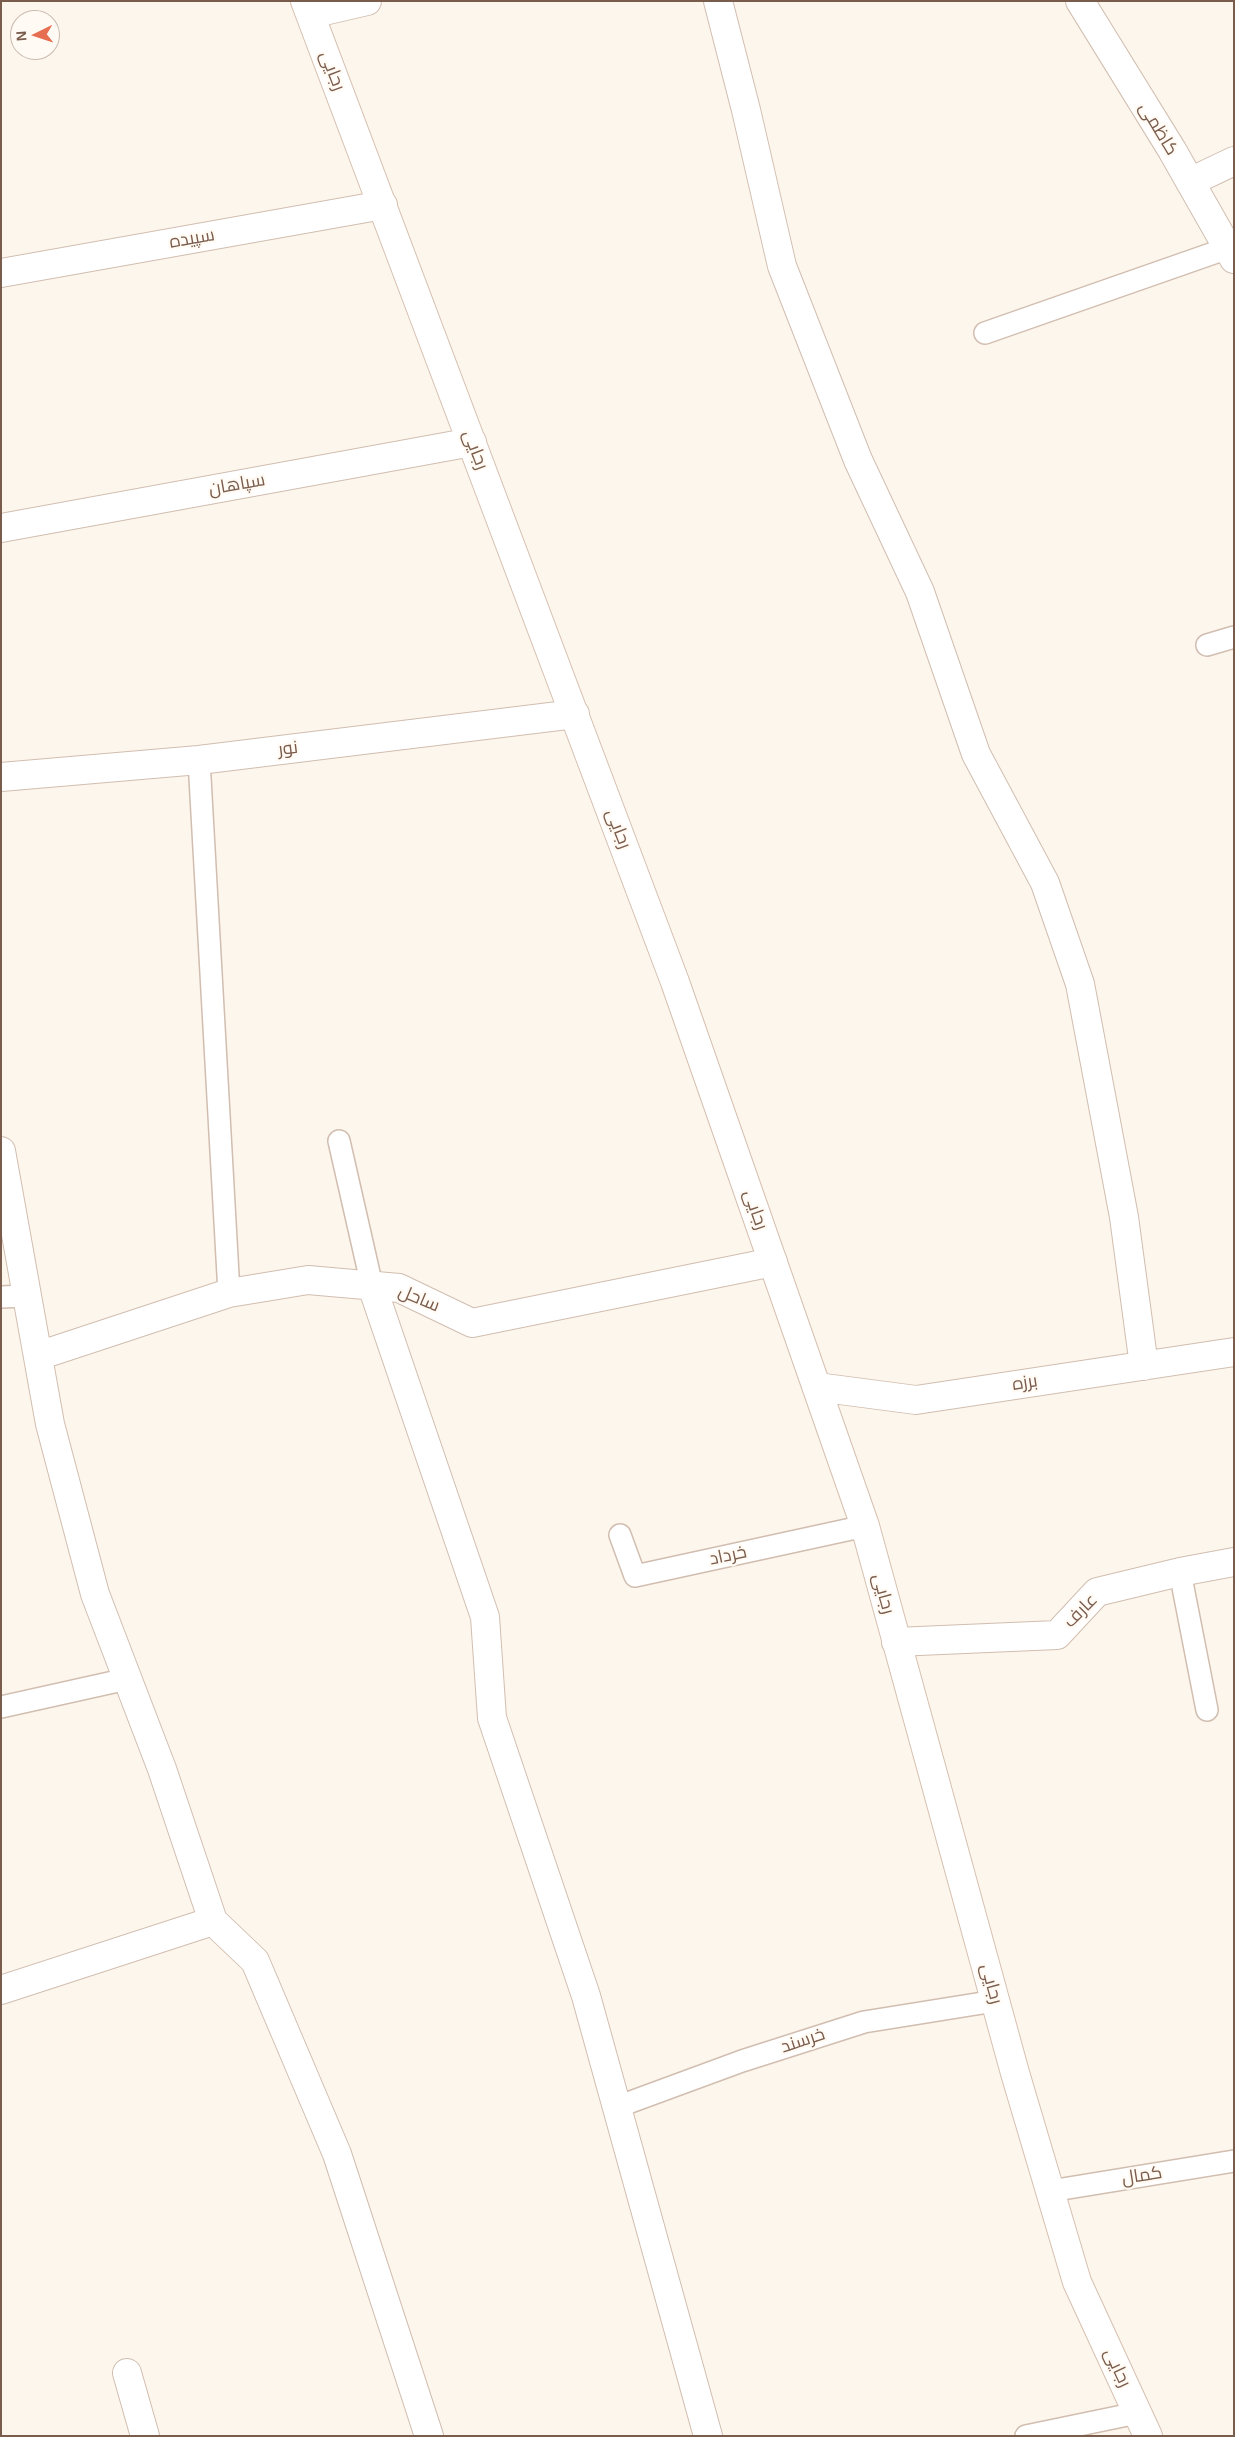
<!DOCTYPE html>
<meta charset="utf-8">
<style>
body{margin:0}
#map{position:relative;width:1235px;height:2437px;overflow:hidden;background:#fdf6ec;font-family:Arial,sans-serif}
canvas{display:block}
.frame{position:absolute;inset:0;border:2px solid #7a5c4d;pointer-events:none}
.north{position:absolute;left:10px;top:10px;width:50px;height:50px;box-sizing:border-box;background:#fffaf3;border:1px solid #cabbb1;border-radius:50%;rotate:266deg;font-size:14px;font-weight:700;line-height:20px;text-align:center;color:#7a5c4d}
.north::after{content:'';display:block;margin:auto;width:18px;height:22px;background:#e76f51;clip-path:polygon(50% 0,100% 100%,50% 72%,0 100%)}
</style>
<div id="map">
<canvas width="1235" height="2437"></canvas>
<div class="frame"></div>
<div class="north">N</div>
</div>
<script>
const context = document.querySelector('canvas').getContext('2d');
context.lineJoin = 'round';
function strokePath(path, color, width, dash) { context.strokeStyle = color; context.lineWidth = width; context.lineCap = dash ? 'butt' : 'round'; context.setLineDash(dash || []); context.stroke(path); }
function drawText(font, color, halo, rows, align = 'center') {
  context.font = font + ' Arial,Cairo,sans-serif'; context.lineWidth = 4.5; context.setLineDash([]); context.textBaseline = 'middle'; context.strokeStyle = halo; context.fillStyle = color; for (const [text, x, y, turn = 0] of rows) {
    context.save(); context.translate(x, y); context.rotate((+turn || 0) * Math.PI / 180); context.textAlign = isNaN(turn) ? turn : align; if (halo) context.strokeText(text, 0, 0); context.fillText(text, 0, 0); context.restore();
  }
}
const lane = new Path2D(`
 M985 333 1228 248
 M1207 645 1234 637
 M199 760 229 1293
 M339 1141 372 1286
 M1 1297 27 1296
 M620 1535 635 1576 865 1526
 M1180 1572 1207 1710
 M1 1707 127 1679
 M617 2107 742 2061 864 2022 995 2001
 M1050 2191 1234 2161
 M1026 2436 1137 2413`);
const street = new Path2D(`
 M718 1 746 110 782 266 858 460 920 592 976 754 1045 883 1080 984 1124 1217 1144 1366
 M1080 1 1172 150 1234 259
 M311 14 367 1
 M1190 182 1234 161
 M1 273 383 205
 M1 528 472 442
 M1 777 199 760 575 714
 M1 1151 50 1424 95 1594 162 1769 213 1921 255 1961 337 2154 429 2436
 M372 1286 485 1617 492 1718 586 1996 708 2436
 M38 1356 229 1293 308 1280 399 1288 472 1323 773 1262
 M817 1387 916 1400 1234 1352
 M896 1642 1057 1635 1097 1592 1180 1572 1234 1562
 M1 1990 213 1921
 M127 2373 145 2436`);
const secondary = new Path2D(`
 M305 1 675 982 865 1526 1015 2073 1077 2282 1148 2436`);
strokePath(lane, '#d1beb0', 24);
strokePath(street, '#d1beb0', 30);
strokePath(secondary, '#d6c0b0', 30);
strokePath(lane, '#fff', 21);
strokePath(street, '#fff', 28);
strokePath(secondary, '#fff', 28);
drawText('18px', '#7a5c4d', '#fffaf3', [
 ["رجایی",332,71,69],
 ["کاظمی",1158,129,59],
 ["سپیده",192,239,-10],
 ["رجایی",475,450,69],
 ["سپاهان",237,485,-10],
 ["نور",288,749,-7],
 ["رجایی",618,829,69],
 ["رجایی",755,1210,71],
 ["ساحل",419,1299,23],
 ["برزه",1025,1383,-9],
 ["خرداد",728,1556,-12],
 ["رجایی",883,1594,75],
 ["عارف",1081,1611,-45],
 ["رجایی",991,1984,75],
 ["خرسند",803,2041,-18],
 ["کمال",1142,2176,-9],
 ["رجایی",1117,2368,65]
]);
</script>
